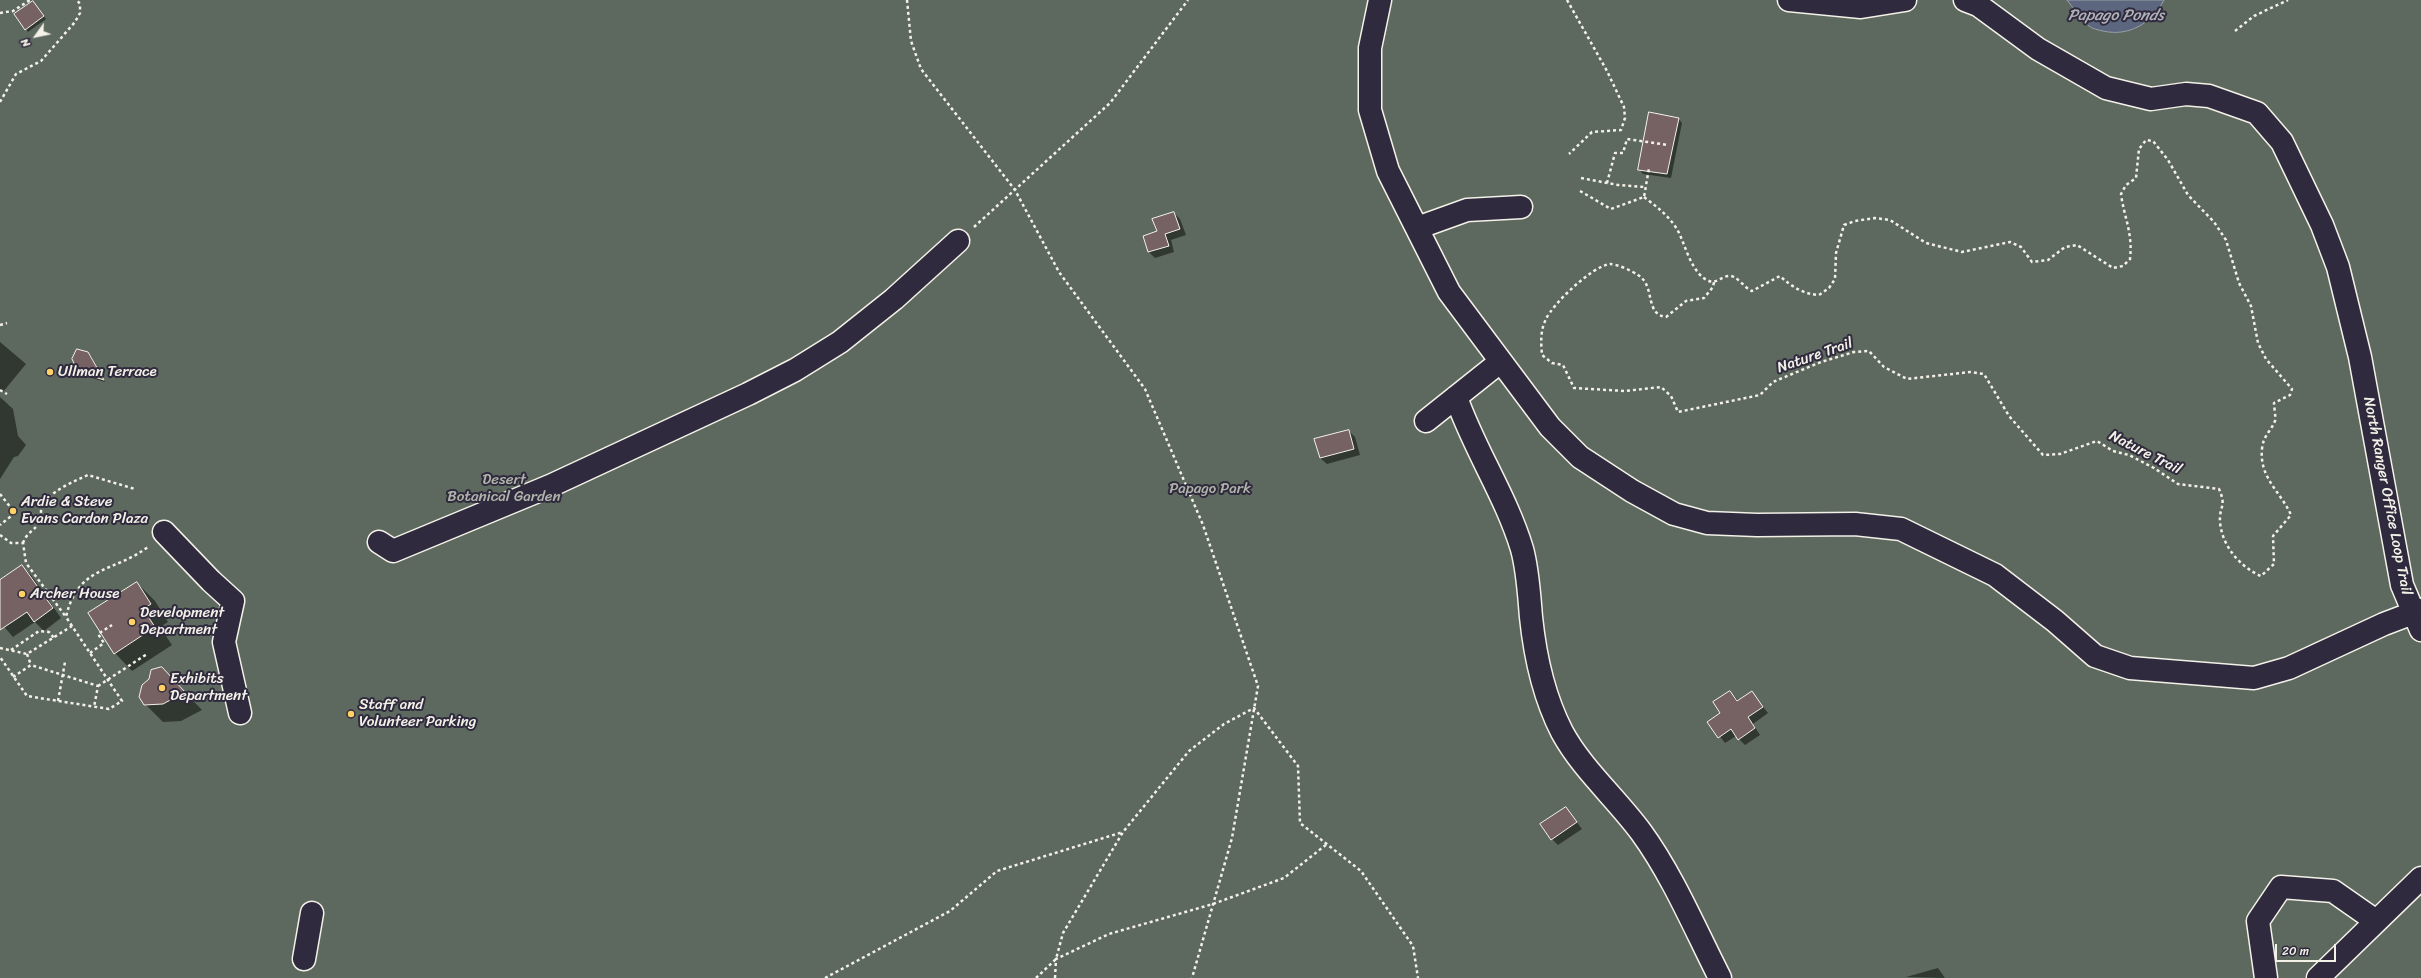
<!DOCTYPE html>
<style>
body{margin:0}
#map{position:relative;width:2421px;height:978px;overflow:hidden;background:#443a48;font-family:Sriracha,sans-serif}
canvas{display:block}
.north{position:absolute;left:16px;top:16px;width:40px;height:40px;-webkit-text-stroke:3px #2f2a3d;paint-order:stroke;rotate:237deg;font-size:11px;font-weight:700;line-height:16px;text-align:center;color:#f4f1e8}
.north::after{content:'';display:block;margin:auto;width:14px;height:18px;background:#f4f1e8;clip-path:polygon(50% 0,100% 100%,50% 72%,0 100%)}
.scale{position:absolute;left:2275px;top:944px;width:61px;height:18px;box-sizing:border-box;border:2px solid #f4f1e8;border-top:0;padding-left:5px;font-size:12px;line-height:14px;white-space:nowrap;color:#f4f1e8;-webkit-text-stroke:3px #2f2a3d;paint-order:stroke}
</style>
<div id="map">
<canvas width="2421" height="978"></canvas>
<div class="north">N</div>
<div class="scale">20 m</div>
</div>
<script>
const context = document.querySelector('canvas').getContext('2d');
context.lineJoin = 'round';
function fill(path, color) { context.fillStyle = color; context.fill(path, 'evenodd'); }
function strokePath(path, color, width, dash) { context.strokeStyle = color; context.lineWidth = width; context.lineCap = dash ? 'butt' : 'round'; context.setLineDash(dash || []); context.stroke(path); }
function drawText(font, color, halo, rows, align = 'center') {
  context.font = font + ' Sriracha,sans-serif'; context.lineWidth = 4; context.setLineDash([]); context.textBaseline = 'middle'; context.strokeStyle = halo; context.fillStyle = color; for (const [text, x, y, turn = 0] of rows) {
    context.save(); context.translate(x, y); context.rotate((+turn || 0) * Math.PI / 180); context.textAlign = isNaN(turn) ? turn : align; if (halo) context.strokeText(text, 0, 0); context.fillText(text, 0, 0); context.restore();
  }
}
fill(new Path2D(`
 M0 0H2421V978H0Z`), '#5d695e');
const water = new Path2D(`
 M2067 0H2164C2152 23 2129 37 2103 31 2099 30 2092 29 2089 26 2081 19 2073 8 2067 0Z`);
fill(water, '#5c667f');
strokePath(water, '#999ea9', 1);
fill(new Path2D(`
 M36 5 46 19 28 32 26 29Z
 M1678 118 1682 123 1671 178 1643 174 1639 169Z
 M1174 213 1180 219 1186 235 1171 240 1174 252 1155 258 1149 252 1144 237 1158 232Z
 M0 342 26 364 3 392 0 390Z
 M88 353 91 356 105 382 89 377 84 378 81 375Z
 M0 397 13 409 18 436 26 445 18 456 14 457 0 479Z
 M1349 431 1355 437 1360 455 1327 464 1320 458Z
 M22 566 31 575 61 618 44 631 35 622 13 637 0 622V582Z
 M137 583 155 601 168 622 160 627 172 645 132 671 115 653Z
 M162 668 179 686 202 710 181 721 163 722 145 704 150 680Z
 M1730 692 1739 701 1752 693 1768 713 1753 724 1760 735 1745 745 1736 736 1725 743 1709 722 1722 714Z
 M1566 808 1582 829 1558 845 1552 839Z
 M1938 968 1945 978 1906 977Z`), '#0007');
const building = new Path2D(`
 M33 1 44 16 25 30 14 14Z
 M1649 112 1679 118 1667 174 1638 170Z
 M1174 212 1180 229 1165 234 1169 246 1148 252 1143 236 1157 231 1152 219Z
 M77 349 88 352 104 380 85 374 80 376 72 359Z
 M1349 430 1354 449 1320 458 1314 439Z
 M22 565 53 608 34 622 27 612 0 630V580Z
 M137 582 151 604 143 609 155 627 114 654 88 613Z
 M162 667 185 692 163 704 144 705 139 697 142 685 149 679 151 670Z
 M1730 691 1737 701 1752 691 1763 707 1748 717 1755 728 1738 740 1731 729 1718 738 1707 722 1720 713 1713 702Z
 M1566 807 1577 822 1551 840 1540 824Z`);
fill(building, '#766163');
strokePath(building, '#f4f1e8', 1);
const minor = new Path2D(`
 M1380 0 1370 48V110L1388 171 1449 292 1550 427 1580 457 1632 491 1674 514 1707 523 1757 525 1855 524 1901 529 1995 575 2055 621 2095 656 2130 668 2254 678 2289 668 2384 624 2421 610
 M1789 0 1861 7 1905 0
 M1965 0 1978 5 2038 49 2106 88 2151 99 2186 94 2209 96 2257 113 2282 142 2322 225 2338 267 2360 357 2402 585 2421 630
 M1417 228 1467 210 1521 207
 M1456 397C1474 449 1506 496 1522 549 1528 571 1529 594 1531 617 1535 656 1544 697 1562 732 1582 769 1616 798 1641 832 1673 876 1695 929 1720 978
 M1426 421 1500 362
 M164 532 211 581 233 601 224 642 240 713
 M379 542 393 551 550 486 748 394 795 370 840 342 894 299 958 241
 M304 959 312 913
 M2266 978 2258 921 2281 887 2333 891 2376 921
 M2318 978 2421 878`);
strokePath(minor, '#f4f1e8', 25);
strokePath(new Path2D(`
 M907 0 911 41 921 69 1015 190 1059 272 1145 389 1203 525 1258 686 1232 838 1192 978
 M1567 0 1607 71 1624 107 1625 118 1621 130 1592 132 1569 154
 M0 13 13 11 30 0
 M2235 31 2254 16 2288 0
 M0 102 16 74 41 61 75 22 80 13V4L77 0
 M1581 178 1618 185 1645 187
 M1607 183 1615 153H1623L1627 139 1668 145
 M1580 191 1611 209 1644 197 1649 168
 M1644 197C1657 207 1668 215 1677 229 1685 243 1691 274 1709 281 1716 284 1722 276 1729 276 1737 275 1744 288 1752 291L1780 276C1792 287 1803 294 1819 295L1829 288 1835 279 1836 253 1844 225 1855 221 1875 218 1890 220 1926 243 1962 252 2010 242 2021 247 2032 262 2048 260 2065 247 2077 245 2113 268 2123 266 2130 259C2133 233 2124 217 2121 194L2126 185 2136 178 2139 149 2146 140 2153 141 2168 160 2188 195 2214 222 2226 240 2239 283 2251 306 2258 343 2266 359 2292 389 2290 395 2274 403C2274 408 2276 416 2275 421 2271 431 2263 436 2262 449 2259 478 2281 492 2291 515L2273 536 2274 564 2261 576C2240 567 2222 546 2220 522 2219 506 2227 507 2219 489L2178 484 2154 468 2129 455 2113 451 2097 441 2060 454 2043 455 2009 416 1984 374 1970 372 1907 379 1884 367 1869 351 1854 352 1821 362 1780 379 1773 382 1760 395 1678 412 1671 396 1661 387 1625 391 1574 388 1563 365 1552 363 1542 355C1541 343 1540 331 1546 319 1553 304 1592 266 1610 264 1617 264 1632 271 1638 275 1656 286 1644 314 1666 317L1686 301 1704 298 1713 287 1714 282
 M974 227 1110 103 1188 0
 M0 325 7 323
 M0 390 7 394
 M0 494 15 513 0 525
 M0 535 11 543H23L26 563 66 617
 M23 543C27 532 33 532 38 524 42 519 40 511 42 506 49 492 74 481 88 475L135 489
 M72 626 66 617C78 564 115 573 149 546
 M0 648 27 654 72 626 122 701 109 709 27 696 0 657
 M11 650 39 631 49 632 54 638
 M90 653 104 643 98 634 112 625
 M27 654 31 665
 M13 677 31 665 98 686 94 707
 M98 686 147 654
 M58 701 65 662
 M825 978 950 911 997 871 1123 832
 M1036 978 1056 959 1063 933 1123 832 1189 751 1224 724 1254 708 1298 766 1300 823 1361 871 1413 946 1418 978
 M1055 978 1056 959 1109 934 1213 904 1284 878 1327 844`), '#f4f1e8', 2.5, [3, 3]);
strokePath(minor, '#2f2a3d', 22);
for (const [x, y, r, color] of [
 [50,372,4,"#ffd166"],
 [13,511,4,"#ffd166"],
 [22,594,4,"#ffd166"],
 [132,622,4,"#ffd166"],
 [162,688,4,"#ffd166"],
 [351,714,4,"#ffd166"]
]) { const dot = new Path2D(); dot.arc(x, y, r, 0, 2 * Math.PI); context.fillStyle = color; context.fill(dot); strokePath(dot, '#2f2a3d', 1.5); }
drawText('15px', '#f4f1e8', '#2f2a3d', [
 ["Nature Trail",1815,356,-19],
 ["Nature Trail",2145,453,27],
 ["North Ranger Office Loop Trail",2387,496,79]
]);
drawText('15px', '#f4f1e8', '#2f2a3d', [
 ["Ullman Terrace",58,372],
 ["Ardie & Steve",21,502],
 ["Evans Cardon Plaza",21,519],
 ["Archer House",30,594],
 ["Development",140,613],
 ["Department",140,630],
 ["Exhibits",170,679],
 ["Department",170,696],
 ["Staff and",359,705],
 ["Volunteer Parking",359,722]
], 'left');
drawText('15px', '#b0b4aa', '#2f2a3d', [
 ["Desert",504,480],
 ["Botanical Garden",504,497],
 ["Papago Park",1210,489]
]);
drawText('italic 16px', '#b0b2b9', '#2f2a3d', [
 ["Papago Ponds",2116,16]
]);
</script>
